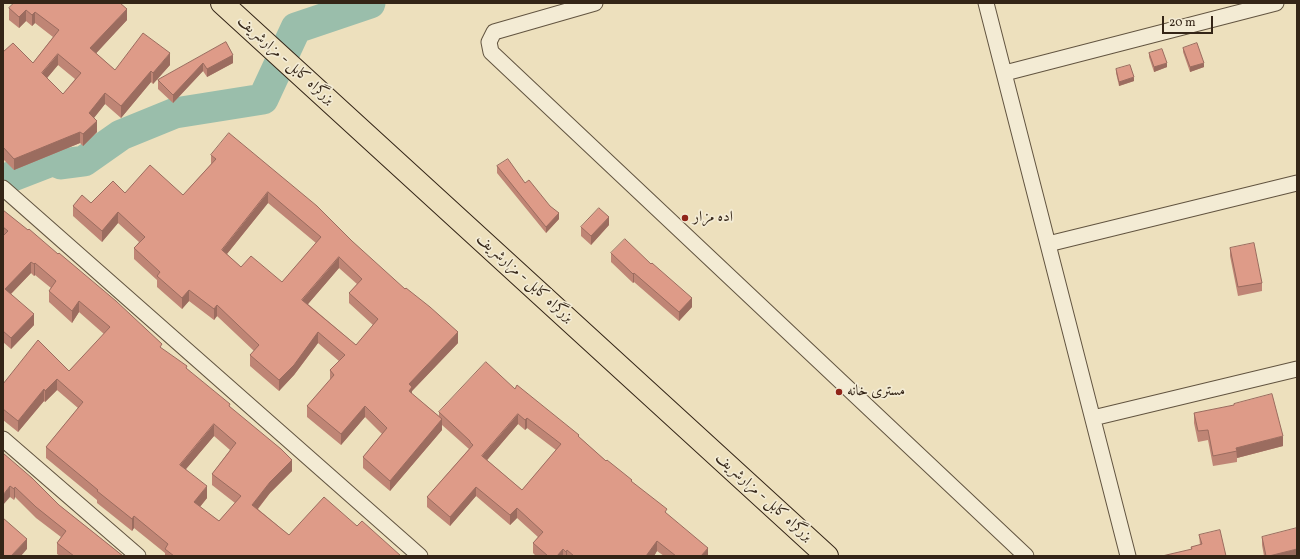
<!DOCTYPE html>
<meta charset="utf-8">
<style>
body{margin:0}
#map{position:relative;width:1300px;height:559px;overflow:hidden;background:#ede0bd;font-family:Vollkorn,serif}
canvas{display:block}
.frame{position:absolute;inset:0;border:4px solid #342517;pointer-events:none}
.scale{position:absolute;left:1162px;top:16px;width:51px;height:18px;box-sizing:border-box;border:2px solid #342517;border-top:0;padding-left:5px;font-size:12px;line-height:14px;white-space:nowrap;color:#342517;-webkit-text-stroke:3px #f3ebd4;paint-order:stroke}
</style>
<div id="map">
<canvas width="1300" height="559"></canvas>
<div class="frame"></div>
<div class="scale">20 m</div>
</div>
<script>
const context = document.querySelector('canvas').getContext('2d');
context.lineJoin = 'round';
function strokePath(path, color, width, dash) { context.strokeStyle = color; context.lineWidth = width; context.lineCap = dash ? 'butt' : 'round'; context.setLineDash(dash || []); context.stroke(path); }
function fill(path, color) { context.fillStyle = color; context.fill(path, 'evenodd'); }
function drawText(font, color, halo, rows, align = 'center') {
  context.font = font + ' Vollkorn,Amiri,serif'; context.lineWidth = 3.5; context.setLineDash([]); context.textBaseline = 'middle'; context.strokeStyle = halo; context.fillStyle = color; for (const [text, x, y, turn = 0] of rows) {
    context.save(); context.translate(x, y); context.rotate((+turn || 0) * Math.PI / 180); context.textAlign = isNaN(turn) ? turn : align; if (halo) context.strokeText(text, 0, 0); context.fillText(text, 0, 0); context.restore();
  }
}
strokePath(new Path2D(`
 M5 179 54 160 61 164 84 161 121 135 175 113 263 99 296 28 370 3`), '#9abeab', 31);
const street = new Path2D(`
 M595 3 494 32 489 42 491 52 1026 556
 M986 3 1128 556
 M1005 73 1276 3
 M3 188 420 556
 M1048 244 1297 183
 M1093 418 1297 369
 M3 439 138 556`);
const highway = new Path2D(`
 M222 3 827 556`);
strokePath(street, '#625440', 17);
strokePath(highway, '#342517', 24);
strokePath(street, '#f3ebd4', 15);
strokePath(highway, '#ede0bd', 22);
fill(new Path2D(`
 M14 3 127 20 96 53 115 70 170 65 153 84 151 82 121 118 105 104 94 118 97 132 83 146 80 143 14 170 3 159V52L33 63 53 37 35 23 32 26 26 21 19 28 9 20V8ZM58 65 75 79 63 94 47 78Z
 M226 42 233 63 207 77 203 71 173 103 158 89V80Z
 M1183 48 1204 67 1190 72 1183 52Z
 M1149 53 1167 67 1154 72 1149 57Z
 M1116 69 1134 81 1119 86 1116 73Z
 M211 155 352 241 458 343 412 391V394L439 416V412L515 389 579 437 606 461 632 482 667 514 708 556H664L657 551 654 556H536L533 553V543L538 537 517 518 510 525 476 496 450 526 427 507V497L469 449 442 425V430L390 491 363 468V457L382 434 365 417 341 445 307 417V406L330 380V370L339 361 318 343 294 375 279 391 250 366V355L254 351 217 316 214 320 189 301 182 309 157 287V280L134 259V248L139 242 118 223 102 242 73 216V206L91 203 125 193 183 195 211 164ZM268 203 316 243 282 282 241 267 227 254ZM339 268 357 284 349 293V303L373 325 356 345 308 304ZM518 424 525 430 527 428 556 450 522 490 487 460Z
 M497 166 525 183 559 219 546 233 497 173Z
 M3 210 162 349 187 369 230 407 292 471 270 493 258 509 289 535 357 526 401 556H165V553L134 528 132 531 97 503V500L46 458V447L78 408 57 390 45 402 44 401 18 432 3 420V384L69 371 104 334 79 312 72 323 49 302V291L51 288 35 275 34 276 31 273 11 294 34 325 11 349 3 342ZM214 436 230 450 212 474V485L235 503 219 521 200 507 207 498 186 469Z
 M609 225 591 245 581 236V227Z
 M1230 248 1262 283V291L1238 296 1230 256Z
 M611 253 651 264 692 307 679 321 634 282 633 283 611 262Z
 M1194 413 1283 446 1237 458V462L1213 466 1208 440 1198 442 1194 423Z
 M3 453 59 505 123 556H60L57 554V543L61 537 36 518 15 497 14 500 10 497Z
 M1199 535 1226 556 1191 549V547L1200 545Z
 M1262 537 1297 556H1264L1262 545Z`), '#bf8575');
fill(new Path2D(`
 M127 9V20L90 60V48Z
 M26 10V21L19 28V17Z
 M35 12V23L32 26V15Z
 M170 53V65L153 84V73Z
 M58 54V65L42 84V73Z
 M233 55V63L207 77V69Z
 M203 63V71L173 103V95Z
 M1167 63V67L1154 72V67Z
 M1204 63V67L1190 72V67Z
 M151 71V82L121 118V106Z
 M1134 77V81L1119 86V82Z
 M105 93V104L89 124V113Z
 M97 121V132L83 146V134Z
 M80 132V143L14 170V159Z
 M268 192V203L222 260V250Z
 M118 212V223L102 242V231Z
 M559 213V219L546 233V227Z
 M609 217V225L591 245V236Z
 M339 257V268L302 311V300Z
 M31 262V273L5 300V289Z
 M35 263V275L34 276V264Z
 M634 273V282L633 283V274Z
 M189 290V301L182 309V298Z
 M692 298V307L679 321V312Z
 M79 301V312L72 323V311Z
 M217 305V316L214 320V309Z
 M34 314V325L11 349V338Z
 M318 332V343L294 375 279 391V380Z
 M458 332V343L412 391V398L409 402V384Z
 M57 379V390L45 402V391Z
 M44 389V401L18 432V421Z
 M365 406V417L341 445V434Z
 M518 414V424L482 466V456Z
 M527 418V428L525 430V420Z
 M442 419V430L390 491V481Z
 M214 424V436L180 476V465Z
 M1283 436V446L1237 458 1236 448Z
 M292 460V471L270 493 252 516V505L270 482Z
 M10 486V497L3 505V495Z
 M207 486V498L194 514V502Z
 M15 487V497L14 500V489Z
 M476 487V496L450 526V517Z
 M517 508V518L510 525V515Z
 M134 516V528L132 531V519Z
 M27 539V549L21 556H11Z
 M657 541V551L654 556H646Z
 M708 548V556H701Z
 M563 549V556H557Z
 M1297 549V556H1269Z
 M567 550V556H566V552Z`), '#9b6c5f');
const building = new Path2D(`
 M14 3H120L127 9 90 48 115 70 143 33 170 53 153 73 151 71 121 106 105 93 89 113 97 121 83 134 80 132 14 159 3 147V52L13 43 33 63 59 30 35 12 32 15 26 10 19 17 9 8ZM58 54 81 73 63 94 42 73Z
 M226 42 233 55 207 69 203 63 173 95 158 80Z
 M1197 43 1204 63 1190 67 1183 48Z
 M1162 49 1167 63 1154 67 1149 53Z
 M1130 65 1134 77 1119 82 1116 69Z
 M229 133 317 206 352 241 405 289 406 288 430 307 458 332 409 384 412 387 409 391 442 419 390 481 363 457 387 428 365 406 341 434 307 406 334 375 330 370 345 355 318 332 294 365 279 380 250 355 259 345 217 305 214 309 189 290 182 298 157 276 160 272 134 248 145 237 118 212 102 231 73 206 82 195 91 203 113 181 125 193 150 165 183 195 216 159 211 155ZM268 192 321 237 282 282 251 256 241 267 222 250ZM339 257 362 279 349 293 378 319 356 345 302 300Z
 M508 159 525 183 529 180 550 206 559 213 546 227 497 166Z
 M599 208 609 217 591 236 581 227Z
 M3 210 28 230 29 229 58 254 59 253 116 301 162 344 160 347 187 366 186 368 230 404 229 406 281 449 292 460 270 482 252 505 289 535 324 497 357 526 362 521 401 556H174L165 549 168 544 134 516 132 519 97 491 98 490 46 447 83 402 57 379 45 391 44 389 18 421 3 409V384L38 340 69 371 110 327 79 301 72 311 49 291 56 281 35 263 34 264 31 262 5 289 34 314 11 338 3 331V236L8 231 3 227ZM214 424 236 443 212 474 241 496 219 521 194 502 207 486 180 465Z
 M625 239 651 264 652 263 692 298 679 312 634 273 633 274 611 253Z
 M1254 243 1262 283 1238 287 1230 248Z
 M486 362 515 389 517 385 579 435 578 436 606 461 607 460 632 480 631 481 667 509 665 512 708 548 701 556H676L657 541 646 556H574L567 550 566 552 563 549 557 556H548L533 543 543 532 517 508 510 515 476 487 450 517 427 497 473 445 470 442V441L439 412ZM518 414 525 420 527 418 561 444 522 490 482 456Z
 M1272 394 1283 436 1236 448 1237 451 1213 456 1208 430 1198 431 1194 413 1234 405V404Z
 M3 453 32 478 59 505 123 556H74L57 543 66 531 36 507 15 487 14 489 10 486 3 495Z
 M3 518 27 539 11 556H3Z
 M1297 528V549L1269 556H1266L1262 537Z
 M1220 530 1226 556H1162L1192 549 1191 547 1202 544 1199 535Z`);
fill(building, '#de9b88');
strokePath(building, '#9b6c5f', 1);
for (const [x, y, r, color] of [
 [685,218,4,"#8f2418"],
 [839,392,4,"#8f2418"]
]) { const dot = new Path2D(); dot.arc(x, y, r, 0, 2 * Math.PI); context.fillStyle = color; context.fill(dot); strokePath(dot, '#f3ebd4', 1.5); }
drawText('15px', '#342517', '#f3ebd4', [
 ["بزرگراه کابل - مزارشریف",285,61,42],
 ["بزرگراه کابل - مزارشریف",524,279,42],
 ["بزرگراه کابل - مزارشریف",763,498,42]
]);
drawText('15px', '#342517', '#f3ebd4', [
 ["اده مزار",693,218],
 ["مستری خانه",847,392]
], 'left');
</script>
